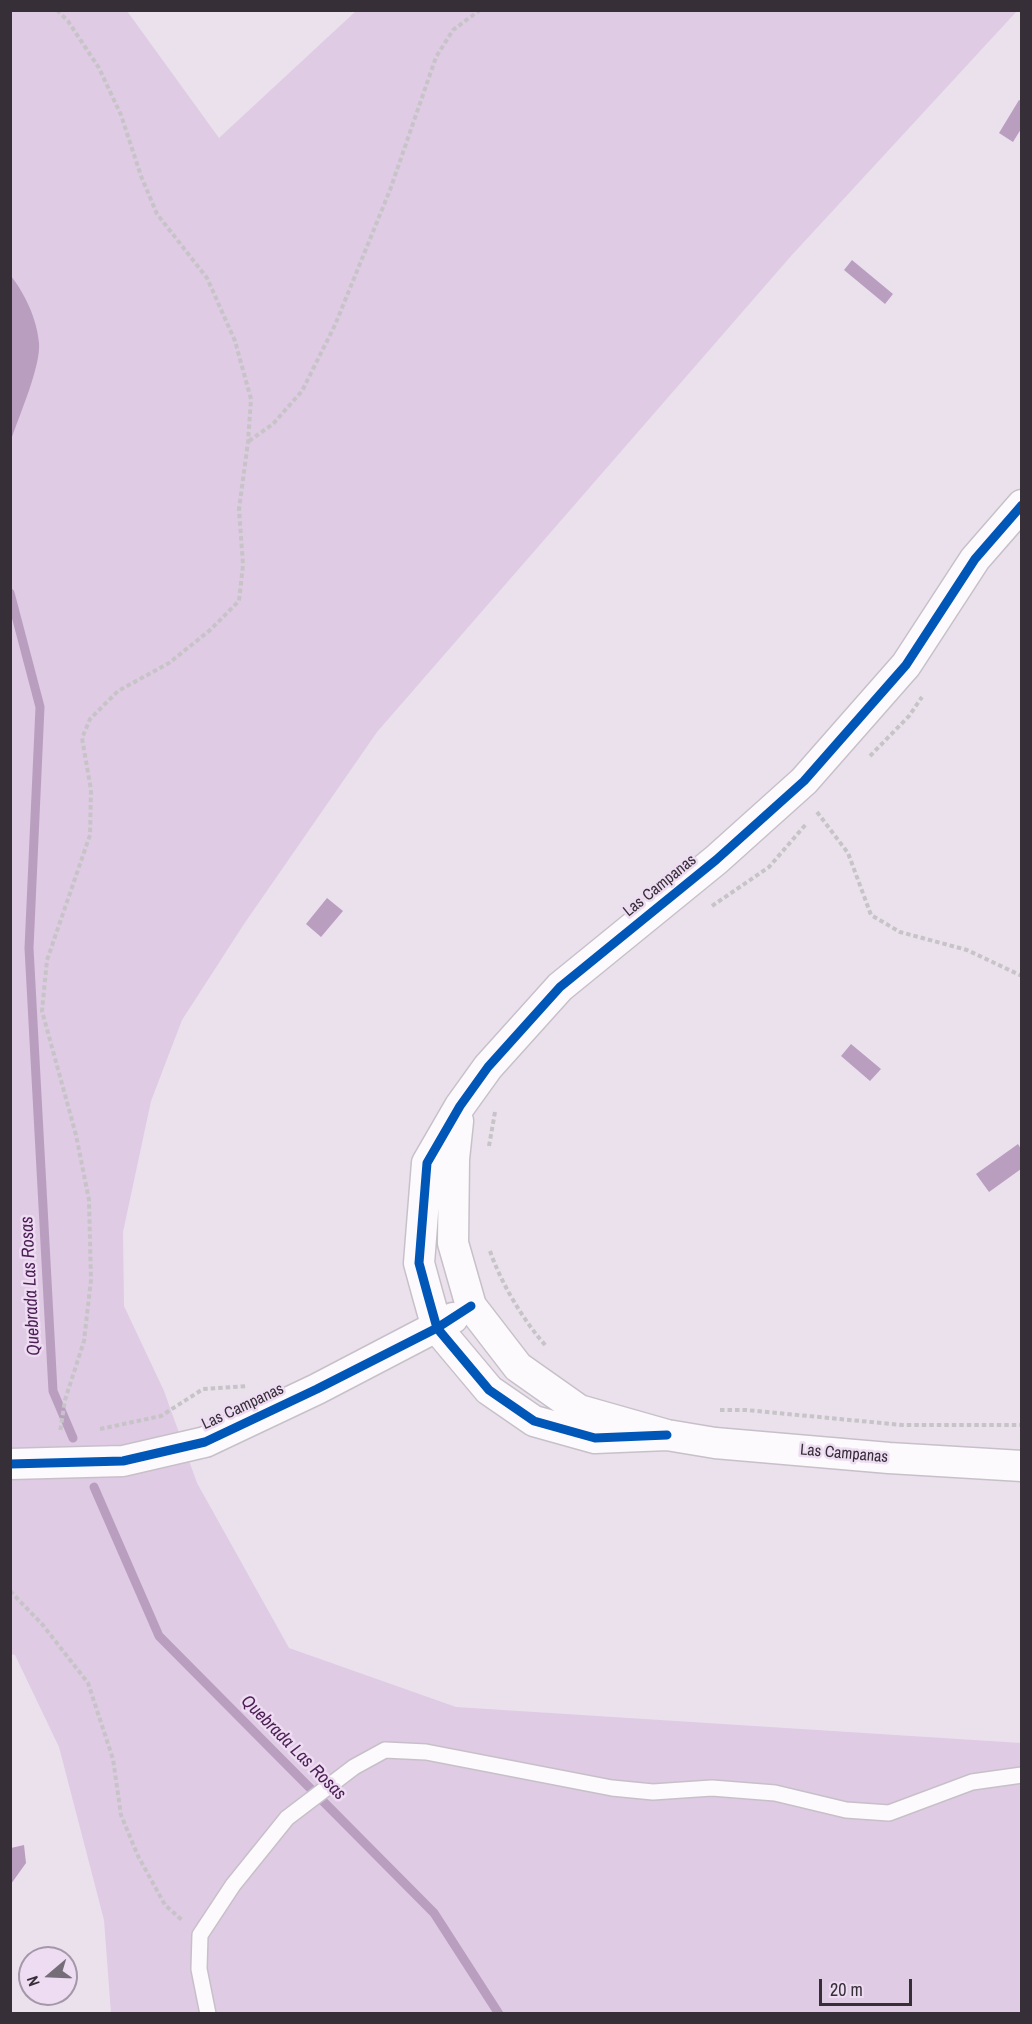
<!DOCTYPE html>
<style>
body{margin:0}
#map{position:relative;width:1032px;height:2024px;overflow:hidden;background:#eae1ed;font-family:"Archivo Narrow",sans-serif}
canvas{display:block}
.frame{position:absolute;inset:0;border:12px solid #362f38;pointer-events:none}
.north{position:absolute;left:18px;top:1946px;width:60px;height:60px;box-sizing:border-box;background:#eedcf2;border:2px solid #a497a8;border-radius:50%;rotate:251deg;font-size:16px;font-weight:700;line-height:24px;text-align:center;color:#362f38}
.north::after{content:'';display:block;margin:auto;width:21px;height:27px;background:#756d77;clip-path:polygon(50% 0,100% 100%,50% 72%,0 100%)}
.scale{position:absolute;left:819px;top:1979px;width:93px;height:27px;box-sizing:border-box;border:3px solid #362f38;border-top:0;padding-left:8px;font-size:18px;line-height:21px;white-space:nowrap;color:#362f38;-webkit-text-stroke:4px #eedcf2;paint-order:stroke}
</style>
<div id="map">
<canvas width="1032" height="2024"></canvas>
<div class="frame"></div>
<div class="north">N</div>
<div class="scale">20 m</div>
</div>
<script>
const context = document.querySelector('canvas').getContext('2d');
context.lineJoin = 'round';
function fill(path, color) { context.fillStyle = color; context.fill(path, 'evenodd'); }
function strokePath(path, color, width, dash) { context.strokeStyle = color; context.lineWidth = width; context.lineCap = dash ? 'butt' : 'round'; context.setLineDash(dash || []); context.stroke(path); }
function drawText(font, color, halo, rows, align = 'center') {
  context.font = font + ' "Archivo Narrow",sans-serif'; context.lineWidth = 5; context.setLineDash([]); context.textBaseline = 'middle'; context.strokeStyle = halo; context.fillStyle = color; for (const [text, x, y, turn = 0] of rows) {
    context.save(); context.translate(x, y); context.rotate((+turn || 0) * Math.PI / 180); context.textAlign = isNaN(turn) ? turn : align; if (halo) context.strokeText(text, 0, 0); context.fillText(text, 0, 0); context.restore();
  }
}
fill(new Path2D(`
 M10 11H127L219 138 356 11H1017L791 256 377 732 244 924 182 1020 151 1101 123 1232 124 1306 164 1391 197 1483 289 1648 456 1707 1021 1743V2013H111L104 1920 59 1747 15 1655 11 1654Z`), '#dfcbe4');
fill(new Path2D(`
 M1019 100 1021 101V129L1013 142 999 133Z
 M852 260 893 294 885 304 844 270Z
 M11 276C25 294 37 319 39 343 41 366 19 416 11 440Z
 M327 898 343 911 321 937 306 924Z
 M851 1044 881 1069 870 1081 841 1056Z
 M1018 1144 1021 1149V1169L989 1192 976 1174Z
 M24 1845 26 1863 11 1884V1848Z`), '#b99ec0');
strokePath(new Path2D(`
 M10 593 40 707 29 948 53 1391 73 1438
 M94 1487 159 1636 434 1913 499 2014`), '#b99ec0', 9);
const service = new Path2D(`
 M208 2014 199 1969 200 1935 233 1885 287 1818 354 1767 385 1750 426 1752 612 1788 653 1792 712 1788 775 1793 846 1810 889 1813 972 1782 1022 1775`);
const minor = new Path2D(`
 M458 1121 454 1159 453 1243 471 1306 518 1367 579 1410 667 1435 715 1443 889 1458 1022 1466
 M667 1435 595 1438 534 1421 489 1390 437 1328 428 1296 419 1263 427 1163 460 1106 488 1067 560 987 716 860 804 781 906 665 975 559 1022 505
 M10 1464 123 1461 205 1442 317 1389 453 1318`);
strokePath(service, '#c7c0c9', 18);
strokePath(minor, '#c7c0c9', 33);
strokePath(new Path2D(`
 M57 10 68 21 99 68 121 115 141 176 157 214 207 278 235 341 251 399 248 442 239 509 243 565 239 601 209 631 169 663 118 691 90 719 82 738 91 790 90 835 47 960 42 1011 76 1135 89 1200 91 1280 84 1341 65 1400 60 1432
 M249 441 273 424 302 391 335 325 390 190 436 57 453 30 480 10
 M870 756 909 716 922 697
 M817 812 848 853 871 915 900 932 967 950 1022 976
 M712 906 769 867 807 823
 M489 1146 495 1112
 M490 1251C501 1283 524 1322 547 1347
 M720 1410H746L902 1425H1022
 M100 1429 161 1416 203 1389 248 1386
 M10 1591 42 1624 88 1683 113 1759 121 1815 138 1856 165 1905 182 1920`), '#c7c4c8', 4, [4.5, 3]);
strokePath(service, '#fcfafc', 15);
strokePath(minor, '#fcfafc', 30);
strokePath(new Path2D(`
 M667 1435 595 1438 534 1421 489 1390 437 1328 428 1296 419 1263 427 1163 460 1106 488 1067 560 987 716 860 804 781 906 665 975 559 1022 505
 M10 1464 123 1461 205 1442 317 1389 437 1328 471 1306`), '#0057b8', 9);
drawText('16px', '#362f38', '#eedcf2', [
 ["Las Campanas",660,886,-39],
 ["Las Campanas",243,1407,-25],
 ["Las Campanas",844,1454,5]
]);
drawText('italic 18px', '#4c1f55', '#eedcf2', [
 ["Quebrada Las Rosas",31,1286,-93],
 ["Quebrada Las Rosas",293,1748,45]
]);
</script>
